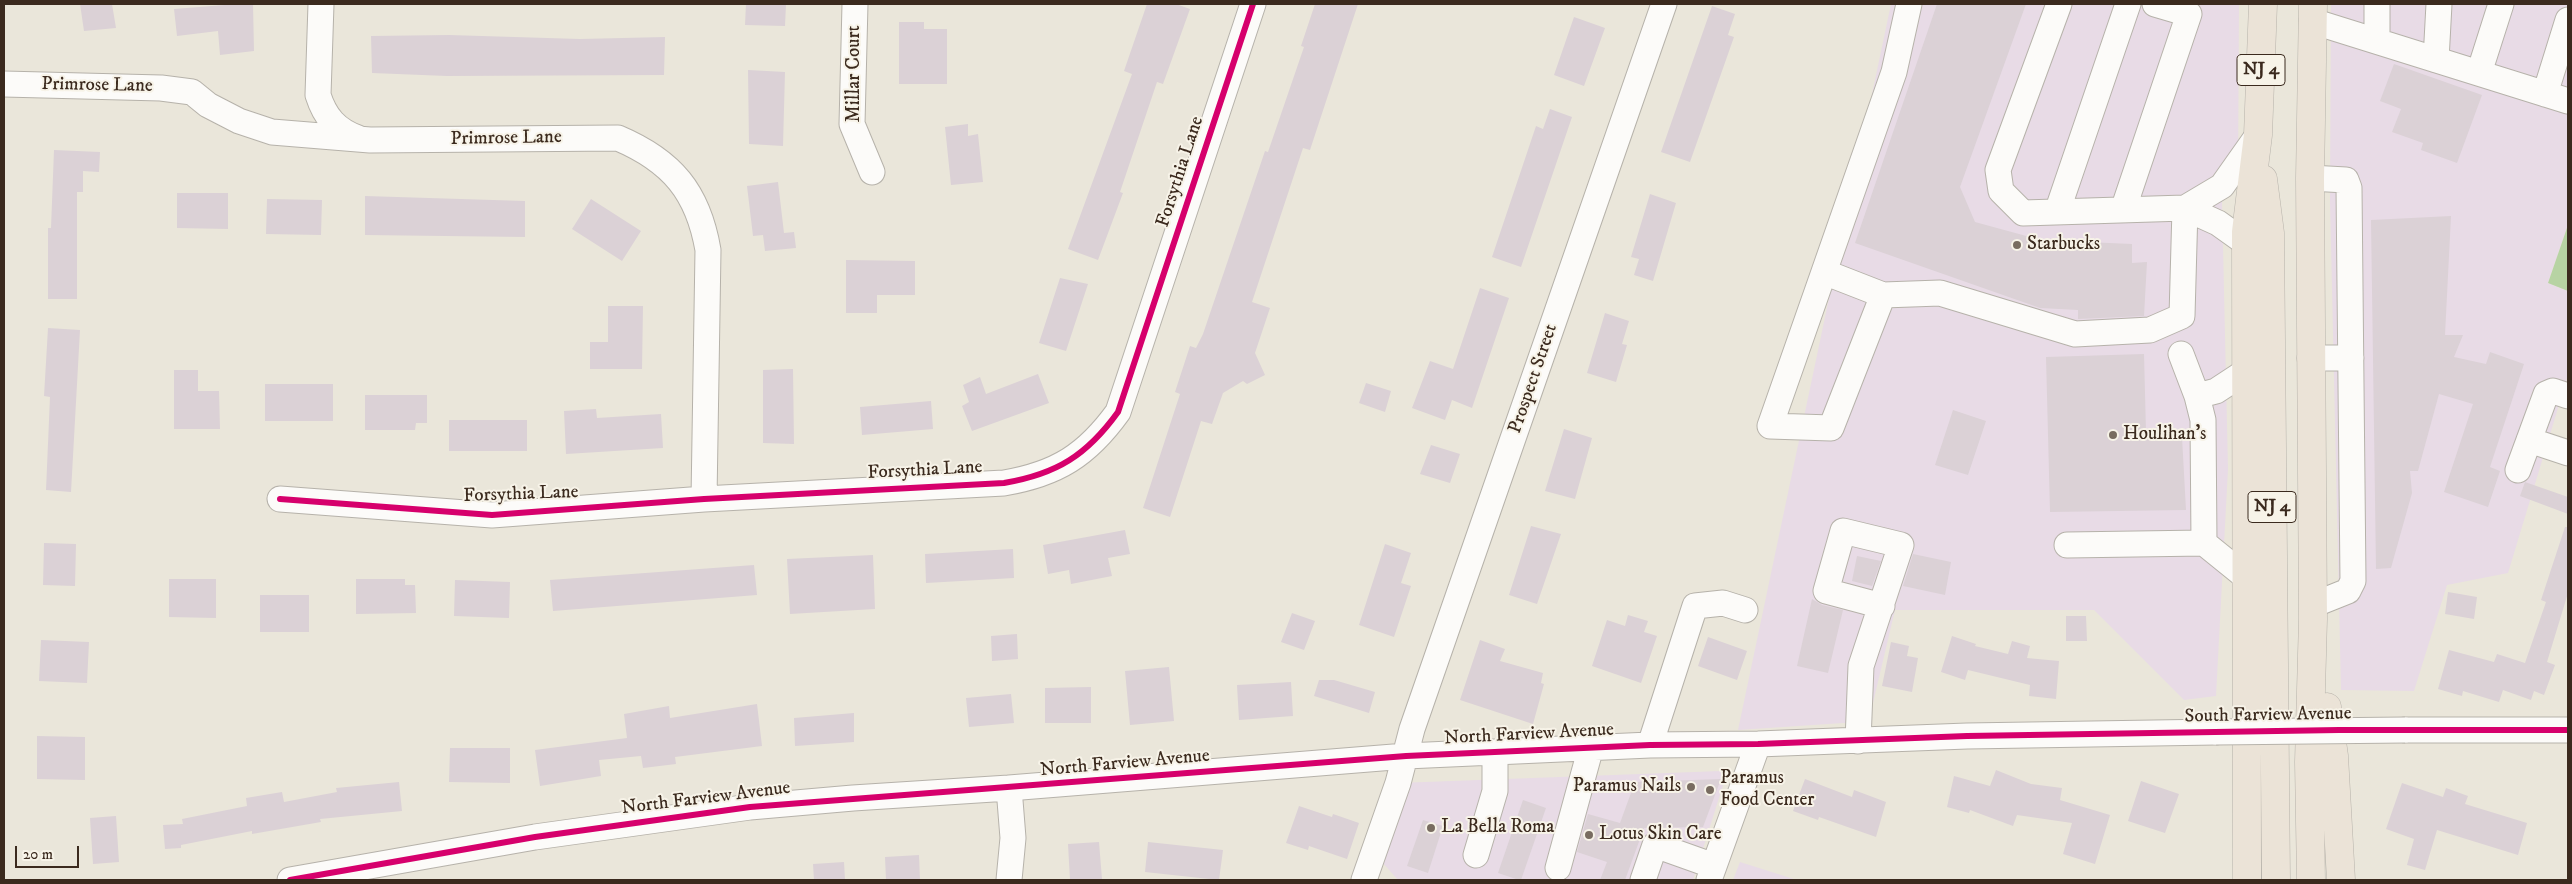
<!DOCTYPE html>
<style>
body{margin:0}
#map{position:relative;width:2572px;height:884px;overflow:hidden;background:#eae6da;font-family:"IM FELL DW Pica",serif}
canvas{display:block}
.frame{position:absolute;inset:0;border:5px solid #3b2a1e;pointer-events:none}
.scale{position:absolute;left:15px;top:846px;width:64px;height:22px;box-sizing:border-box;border:2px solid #3b2a1e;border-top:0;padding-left:6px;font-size:15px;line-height:18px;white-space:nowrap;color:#3b2a1e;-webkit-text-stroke:4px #f7f3e8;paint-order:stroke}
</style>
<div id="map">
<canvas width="2572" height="884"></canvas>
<div class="frame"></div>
<div class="scale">20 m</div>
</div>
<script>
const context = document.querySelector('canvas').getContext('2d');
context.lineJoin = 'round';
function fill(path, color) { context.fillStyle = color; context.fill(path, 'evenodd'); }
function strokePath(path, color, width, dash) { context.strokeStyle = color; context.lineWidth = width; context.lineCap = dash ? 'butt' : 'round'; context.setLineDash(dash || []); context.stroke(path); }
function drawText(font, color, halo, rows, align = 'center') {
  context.font = font + ' "IM FELL DW Pica",serif'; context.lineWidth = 4; context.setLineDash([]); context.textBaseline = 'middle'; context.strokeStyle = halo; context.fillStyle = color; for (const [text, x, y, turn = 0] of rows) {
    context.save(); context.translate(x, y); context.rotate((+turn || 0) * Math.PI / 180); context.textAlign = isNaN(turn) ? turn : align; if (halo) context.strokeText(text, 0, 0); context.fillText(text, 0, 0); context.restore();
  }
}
fill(new Path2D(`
 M1891 4H2239L2238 178 2222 202 2228 469 2216 696 2184 700 2094 610H1895L1868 724 1843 723 1738 730Z
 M2331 4H2568V225L2548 283 2568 291V375L2508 573 2447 585 2414 691 2341 690 2330 200Z
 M1721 771 1725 779 1693 880H1398L1374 853 1398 783Z
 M1740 862 1797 880H1733Z`), '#e8dbe6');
fill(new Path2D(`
 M2568 225V291L2548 283Z`), '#b7d3a3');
fill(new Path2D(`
 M80 4H112L116 28 84 31Z
 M237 4H253L254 51 220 55 218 31 177 36 174 9Z
 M746 4H786L785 26 745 25Z
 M1147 4H1176L1190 9 1163 84 1157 82 1120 192 1123 193 1098 260 1068 249 1132 74 1124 71Z
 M1315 4H1358L1310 150 1303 148 1252 302 1270 308 1255 353 1265 375 1247 384 1243 381 1223 393 1212 424 1201 421 1170 517 1143 508 1180 394 1175 392 1190 346 1196 348 1203 334 1265 151 1268 152 1304 47 1301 46Z
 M1937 4H2026L1960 187 1975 222 2041 240 2132 244V263L2147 262 2144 316 2078 319V310L2040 308 1855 243Z
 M1712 6 1735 14 1728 35 1734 37 1690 162 1661 152Z
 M1574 17 1605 28 1584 86 1554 75Z
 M899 22H924V29H947V84H899Z
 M449 35 580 39 665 37 664 75 447 76 372 73 371 36Z
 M2394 64 2482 95 2457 163 2421 150 2423 143 2392 132 2401 109 2380 101Z
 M748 70 785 72 783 146 749 144Z
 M1550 109 1572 117 1521 267 1492 257 1536 126 1543 129Z
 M968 124V136L978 134 983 182 951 185 945 127Z
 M54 150 100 152 99 172 83 171V192H77V299H48V228H51Z
 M778 182 784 233 794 232 796 248 765 251 763 235 753 236 747 186Z
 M177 193H228V229L177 228Z
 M1650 194 1676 203 1653 281 1634 275 1639 259 1631 257Z
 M365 196 525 201V237L365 235Z
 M267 199 322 200 321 235 266 234Z
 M591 199 641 231 622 261 572 229Z
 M2451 216 2445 335H2463L2454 357 2486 364 2490 352 2524 364 2490 467 2500 471 2488 507 2444 492 2473 404 2439 394 2418 471H2410L2412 493 2391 568 2376 569 2371 220Z
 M846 260 915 261V295H877V313H846Z
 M1060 278 1088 284 1066 351 1039 343Z
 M1480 288 1509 298 1472 408 1452 400 1445 420 1412 408 1430 361 1453 369Z
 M608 306H643L642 369H590V342H608Z
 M1605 313 1629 321 1622 344 1627 345 1616 382 1587 373Z
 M48 328 80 330 71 492 46 490 50 397 44 396Z
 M2144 354 2146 432 2173 431 2182 437 2186 510 2050 512 2046 357Z
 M793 369 794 444 763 443V370Z
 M174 370H198V391H219L220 429H174Z
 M1038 374 1049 403 972 431 962 406 969 402 963 385 980 377 986 394Z
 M1366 383 1391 391 1385 412 1359 403Z
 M265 384H333V421H265Z
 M365 395H427V423H416L415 430H365Z
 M931 401 933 429 862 435 860 407Z
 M596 409 597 418 661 414 663 448 566 454 564 411Z
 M1953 410 1986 421 1968 475 1935 465Z
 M449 420H527V451H449Z
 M1564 429 1592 438 1575 499 1545 491Z
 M1431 445 1460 454 1450 483 1420 474Z
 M2525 482 2568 497V514L2520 496Z
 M1531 526 1561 534 1537 604 1509 595Z
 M2565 527H2568V593L2547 662 2555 665 2544 695 2534 691 2531 700 2503 690 2499 702 2463 691 2462 696 2438 689 2449 650 2494 662 2497 654 2525 663 2546 602 2541 600Z
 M1125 530 1130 554 1108 558 1112 576 1071 584 1069 570 1048 574 1043 545Z
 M44 543 76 544 75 586 43 585Z
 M1385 544 1411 553 1401 583 1411 586 1394 637 1359 625Z
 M1013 549 1014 578 926 583 925 554Z
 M1913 554 1951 562 1945 595 1903 586Z
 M873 555 875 609 790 614 787 559Z
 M1857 556 1881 561 1872 586 1852 581Z
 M754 565 757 595 553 611 550 580Z
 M169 579H216V618L169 617Z
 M356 579H405V585H415L416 613 356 614Z
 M455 580 510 582 509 618 454 616Z
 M2448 592 2477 597 2474 619 2445 614Z
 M260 595H309V632H260Z
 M1812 599 1822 605 1843 610 1828 673 1797 666Z
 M1292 613 1315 621 1304 650 1281 642Z
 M1628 615 1648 621 1644 632 1657 636 1641 683 1592 666 1607 620 1625 626Z
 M2066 616H2086L2087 641H2066Z
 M1017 634 1018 659 992 661 991 636Z
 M1952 636 1976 644 1975 646 2008 654 2012 641 2030 646 2027 658 2059 661 2056 699 2029 696 2030 685 1968 670 1965 680 1941 672Z
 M1708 637 1747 651 1737 680 1698 666Z
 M41 640 89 642 87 683 39 681Z
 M1480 640 1505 649 1500 661 1543 673 1541 683 1544 684 1533 724 1460 700Z
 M1891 642 1909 646 1907 656 1918 658 1912 692 1882 686Z
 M1169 667 1174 721 1130 725 1125 671Z
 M1319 680H1334L1375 692 1369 713 1314 696Z
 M1291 682 1293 716 1239 720 1237 685Z
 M1091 687V723H1045V688Z
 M1011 694 1014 723 969 727 966 698Z
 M757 704 762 746 675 757 676 764 643 768 641 756 599 760 601 776 540 786 535 750 627 738 624 714 669 706 670 718Z
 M854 713V742L795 746 794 718Z
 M37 736 85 737V780L37 779Z
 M450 748H510V783L449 782Z
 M1996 770 2031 784 2062 788 2060 800 2110 815 2095 864 2063 854 2072 823 2017 815 2013 826 1970 810 1969 813 1947 807 1954 776 1990 786Z
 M1721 779 1703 827 1644 828 1625 880H1600L1607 862 1577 852 1588 814 1620 823 1635 782Z
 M1805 779 1852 797 1854 790 1886 802 1876 837 1819 817 1818 820 1793 811Z
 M2141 781 2179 794 2165 833 2128 821Z
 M399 782 402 811 320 819 321 822 252 834V831L181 845V848L165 849 163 825 183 824 182 819 247 806 246 798 282 792 284 802 337 792 336 788Z
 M2402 783 2443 797 2446 788 2468 796 2465 804 2527 823 2518 855 2437 830 2425 870 2407 865 2414 839 2386 829Z
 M1523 800 1546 808 1521 880H1519L1498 873Z
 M1299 806 1332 817 1333 814 1359 823 1347 859 1309 846 1308 850 1286 843Z
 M116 816 119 862 93 864 90 818Z
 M1423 820 1443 826 1428 873 1407 866Z
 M1099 842 1102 879 1070 880 1068 844Z
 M1148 842 1223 850 1219 880 1145 872Z
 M919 855 920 880H886L885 857Z
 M844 862 845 880H814L813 864Z`), '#dbd1d6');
const minor = new Path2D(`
 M321 4 318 95C325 117 336 130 358 138
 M855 4 852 124 872 172
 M2059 4 1998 170 2001 191 2023 213 2185 208 2218 223 2246 243
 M2312 21 2568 101
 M2377 41V4
 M2436 60 2439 4
 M2479 73 2501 4
 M4 84 161 88 192 92 208 105 239 121 272 132 370 140 618 138C672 161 698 192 708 250L704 499
 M2545 94 2568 20
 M2310 178 2346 180 2349 188 2353 581 2348 591 2313 605
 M2185 208 2222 186 2258 135
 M2123 210 2189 14 2155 4
 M2057 212 2128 4
 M1824 272 1894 72 1909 4
 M1883 295 1831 428 1770 426 1824 272 1883 295 1940 293 2075 334 2150 330 2182 316 2185 208
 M2181 354 2197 396
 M2310 358H2351
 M2529 440 2568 453
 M2518 470 2546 394 2553 391 2568 396
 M280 499 492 515 704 499 1004 483C1057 474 1087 455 1118 412L1253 4
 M2067 545 2204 543
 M2246 577 2204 543 2203 420 2197 396 2216 391 2248 370
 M2405 730H2568
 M1858 741 1861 666 1901 545 1843 531 1826 591 1882 606
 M1650 745 1695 606 1723 603 1745 610
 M1009 788 1013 838 1009 880
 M1476 855 1495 791V752
 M1558 868 1591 747
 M290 880 535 837 750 807 853 798 1009 788 1406 756 1650 745 1758 744 1967 736 2216 732
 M1364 880 1398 783 1412 729 1664 4
 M1643 880 1655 845 1714 866
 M1709 880 1758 744`);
const highway = new Path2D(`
 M2263 179 2270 233 2276 880
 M2327 707 2334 756 2341 880
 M2247 880 2246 232 2258 135 2263 4
 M2311 880 2309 762 2313 619 2310 178 2313 4`);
strokePath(minor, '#b6b2aa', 27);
strokePath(highway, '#b6b2aa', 29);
strokePath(minor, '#fcfbf9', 25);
strokePath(highway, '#ebe3d7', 28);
const minorBridge = new Path2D(`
 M2216 732 2405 730`);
strokePath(minorBridge, '#b6b2aa', 27, []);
strokePath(minorBridge, '#fcfbf9', 25);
strokePath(new Path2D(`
 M280 499 492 515 704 499 1004 483C1057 474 1087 455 1118 412L1253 4
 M290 880 535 837 750 807 1406 756 1650 745 1758 744 1967 736 2339 730H2568`), '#d6006c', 6);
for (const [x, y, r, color] of [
 [2017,245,5,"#786c60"],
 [2113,435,5,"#786c60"],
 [1691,787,5,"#786c60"],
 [1710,790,5,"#786c60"],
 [1431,828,5,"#786c60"],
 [1589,835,5,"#786c60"]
]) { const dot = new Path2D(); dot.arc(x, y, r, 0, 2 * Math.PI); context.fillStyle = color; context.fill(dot); strokePath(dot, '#f7f3e8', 2); }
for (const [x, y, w] of [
 [2261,70,48],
 [2272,507,48]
]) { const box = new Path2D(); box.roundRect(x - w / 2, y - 15.5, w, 31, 4); context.fillStyle = '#f7f3e8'; context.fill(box); strokePath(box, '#3b2a1e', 1); }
drawText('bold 18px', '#3b2a1e', null, [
 ["NJ 4",2261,70],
 ["NJ 4",2272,507]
]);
drawText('19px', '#3b2a1e', '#f7f3e8', [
 ["Millar Court",855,74,-90],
 ["Primrose Lane",97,86,1],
 ["Primrose Lane",506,139,-1],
 ["Forsythia Lane",1181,172,-72],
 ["Prospect Street",1534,379,-71],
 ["Forsythia Lane",925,471,-3],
 ["Forsythia Lane",521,495,-2],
 ["South Farview Avenue",2268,716,-1],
 ["North Farview Avenue",1529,735,-3],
 ["North Farview Avenue",1125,764,-5],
 ["North Farview Avenue",706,799,-7]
]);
drawText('19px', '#3b2a1e', '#f7f3e8', [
 ["Starbucks",2027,245],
 ["Houlihan's",2123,435],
 ["Paramus",1720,779],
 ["Food Center",1720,801],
 ["Paramus Nails",1681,787,"right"],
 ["La Bella Roma",1441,828],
 ["Lotus Skin Care",1599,835]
], 'left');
</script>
